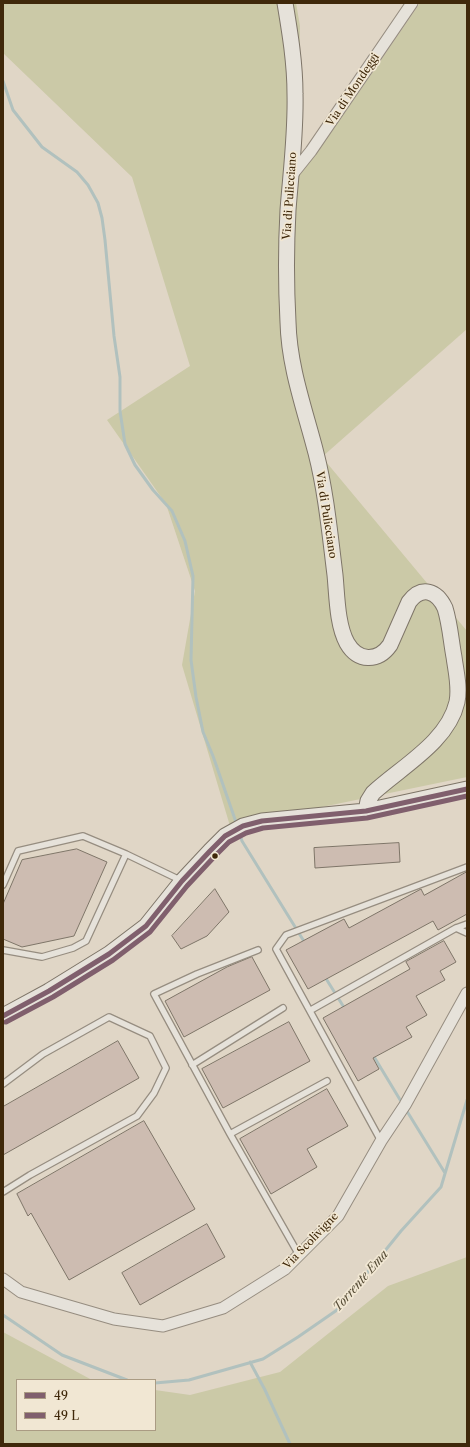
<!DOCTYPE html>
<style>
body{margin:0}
#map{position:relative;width:470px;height:1447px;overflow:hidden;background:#e0d6c6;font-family:"Libre Caslon Text",serif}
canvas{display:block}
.frame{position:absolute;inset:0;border:4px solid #3f280a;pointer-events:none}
.legend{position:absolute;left:16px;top:1379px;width:140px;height:52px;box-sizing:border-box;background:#f1e7d3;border:1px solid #aa9b83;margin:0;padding:5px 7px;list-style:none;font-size:12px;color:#3f280a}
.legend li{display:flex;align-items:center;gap:8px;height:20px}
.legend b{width:20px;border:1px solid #aa9b83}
</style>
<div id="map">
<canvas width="470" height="1447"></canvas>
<div class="frame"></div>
<ul class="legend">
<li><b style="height:5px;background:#805f6d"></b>49</li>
<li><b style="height:5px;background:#805f6d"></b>49 L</li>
</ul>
</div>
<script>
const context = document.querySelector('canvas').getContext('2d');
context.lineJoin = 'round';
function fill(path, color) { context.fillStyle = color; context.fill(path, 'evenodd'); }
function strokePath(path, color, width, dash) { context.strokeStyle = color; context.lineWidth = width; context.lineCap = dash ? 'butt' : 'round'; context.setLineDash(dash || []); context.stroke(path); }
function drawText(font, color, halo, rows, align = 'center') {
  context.font = font + ' "Libre Caslon Text",serif'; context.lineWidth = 3.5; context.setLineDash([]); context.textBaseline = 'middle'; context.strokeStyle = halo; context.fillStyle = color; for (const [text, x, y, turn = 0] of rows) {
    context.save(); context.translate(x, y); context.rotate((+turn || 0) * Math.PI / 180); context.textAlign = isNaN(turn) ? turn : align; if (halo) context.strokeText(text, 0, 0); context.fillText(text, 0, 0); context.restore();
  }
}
fill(new Path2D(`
 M3 3H296L300 26 298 176 346 111 420 3H467V329L322 457 467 631V777L230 826 182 665 195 591 166 504 107 420 190 366 132 177 3 53Z
 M467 1257V1444H3V1332L92 1380H17V1430H155V1390L190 1395 280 1372 388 1286Z`), '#cbc9a7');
strokePath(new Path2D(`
 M3 81 13 110 42 147 77 172 88 185 98 203 102 218 105 240 114 336 120 377V411L125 444 135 465 153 490 172 511 185 541 193 576 191 660 196 697 203 732 213 756 237 825
 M239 832 242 841 305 943
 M325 977 345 1009
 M373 1055 402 1103
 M405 1108 445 1173
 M3 1315 62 1355 127 1380
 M250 1362 265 1390 290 1444
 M155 1383 189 1380 263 1359 298 1337 337 1310 401 1231 441 1187 467 1100`), '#b1c1be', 3);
const building = new Path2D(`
 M399 843 400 862 315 868 314 848Z
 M77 849 107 862 74 936 22 947 3 939V904L22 860Z
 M467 872V914L438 930 433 921 308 989 286 950 344 919 349 928 421 889 424 895Z
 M215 889 229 912 207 936 181 949 172 936Z
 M444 941 456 962 440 971 445 980 416 996 427 1015 406 1027 412 1037 373 1058 379 1069 358 1081 323 1018 410 969 406 962Z
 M252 957 270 990 184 1037 165 1001 227 967Z
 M289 1022 310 1061 223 1108 202 1069Z
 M118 1041 139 1078 3 1155V1107Z
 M327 1089 348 1126 307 1149 317 1167 271 1194 240 1139Z
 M144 1121 195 1209 69 1280 31 1213 28 1216 17 1194Z
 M207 1224 225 1257 140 1305 122 1273Z`);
fill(building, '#cdbcb1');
strokePath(building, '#7e7568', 1);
const lane = new Path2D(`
 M3 885 18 851 83 836 126 854 180 880
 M456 928 467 933
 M3 950 42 957 73 948 86 941 126 854
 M258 950 197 974 154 994 230 1134 299 1255
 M311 1010 456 928 467 924
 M192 1065 283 1008
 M3 1084 43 1054 109 1017 150 1036 166 1068 154 1093 137 1116 30 1175 3 1192
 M230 1134 327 1081
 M381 1141 276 949 286 935 467 867`);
const street = new Path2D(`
 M291 176 311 151 412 3
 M3 1279 21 1292 114 1319 163 1326 223 1308 285 1269 338 1216 381 1141 405 1105 467 993`);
const secondary = new Path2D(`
 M285 3C290 33 295 63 295 94 296 133 291 171 288 210 286 247 286 285 288 322 289 367 305 410 316 453 326 492 330 535 335 575 337 595 337 625 347 643 358 662 378 662 390 645L409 602C422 585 437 591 445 608 450 624 451 641 454 657 456 672 460 687 457 702 448 742 401 767 373 793L368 801 366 811
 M3 1016 49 991 109 954 146 926 182 881 210 851 225 836 243 826 262 821 366 811 467 789`);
strokePath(lane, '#968d80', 8);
strokePath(street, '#968d80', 13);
strokePath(secondary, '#7e7568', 17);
strokePath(lane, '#e6e2da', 5.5);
strokePath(street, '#e6e2da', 11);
strokePath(secondary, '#e6e2da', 15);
strokePath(new Path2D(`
 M3 1016 49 991 109 954 146 926 182 881 210 851 225 836 243 826 262 821 366 811 467 789`), '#805f6d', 5);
strokePath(new Path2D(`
 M6 1022 53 997 113 960 150 932 187 886 215 856 229 842 246 833 263 828 367 818 467 796`), '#805f6d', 5);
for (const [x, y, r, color] of [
 [215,856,3.5,"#3f280a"]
]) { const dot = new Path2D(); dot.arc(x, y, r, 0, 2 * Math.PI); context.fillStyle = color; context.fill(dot); strokePath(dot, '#f1e7d3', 1.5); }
drawText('11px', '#3f280a', '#f1e7d3', [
 ["Via di Mondeggi",353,90,-56],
 ["Via di Pulicciano",290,196,-86],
 ["Via di Pulicciano",326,515,81],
 ["Via Scolivigne",311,1241,-46]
]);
drawText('italic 12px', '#564c36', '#f1e7d3', [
 ["Torrente Ema",361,1281,-49]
]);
</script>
